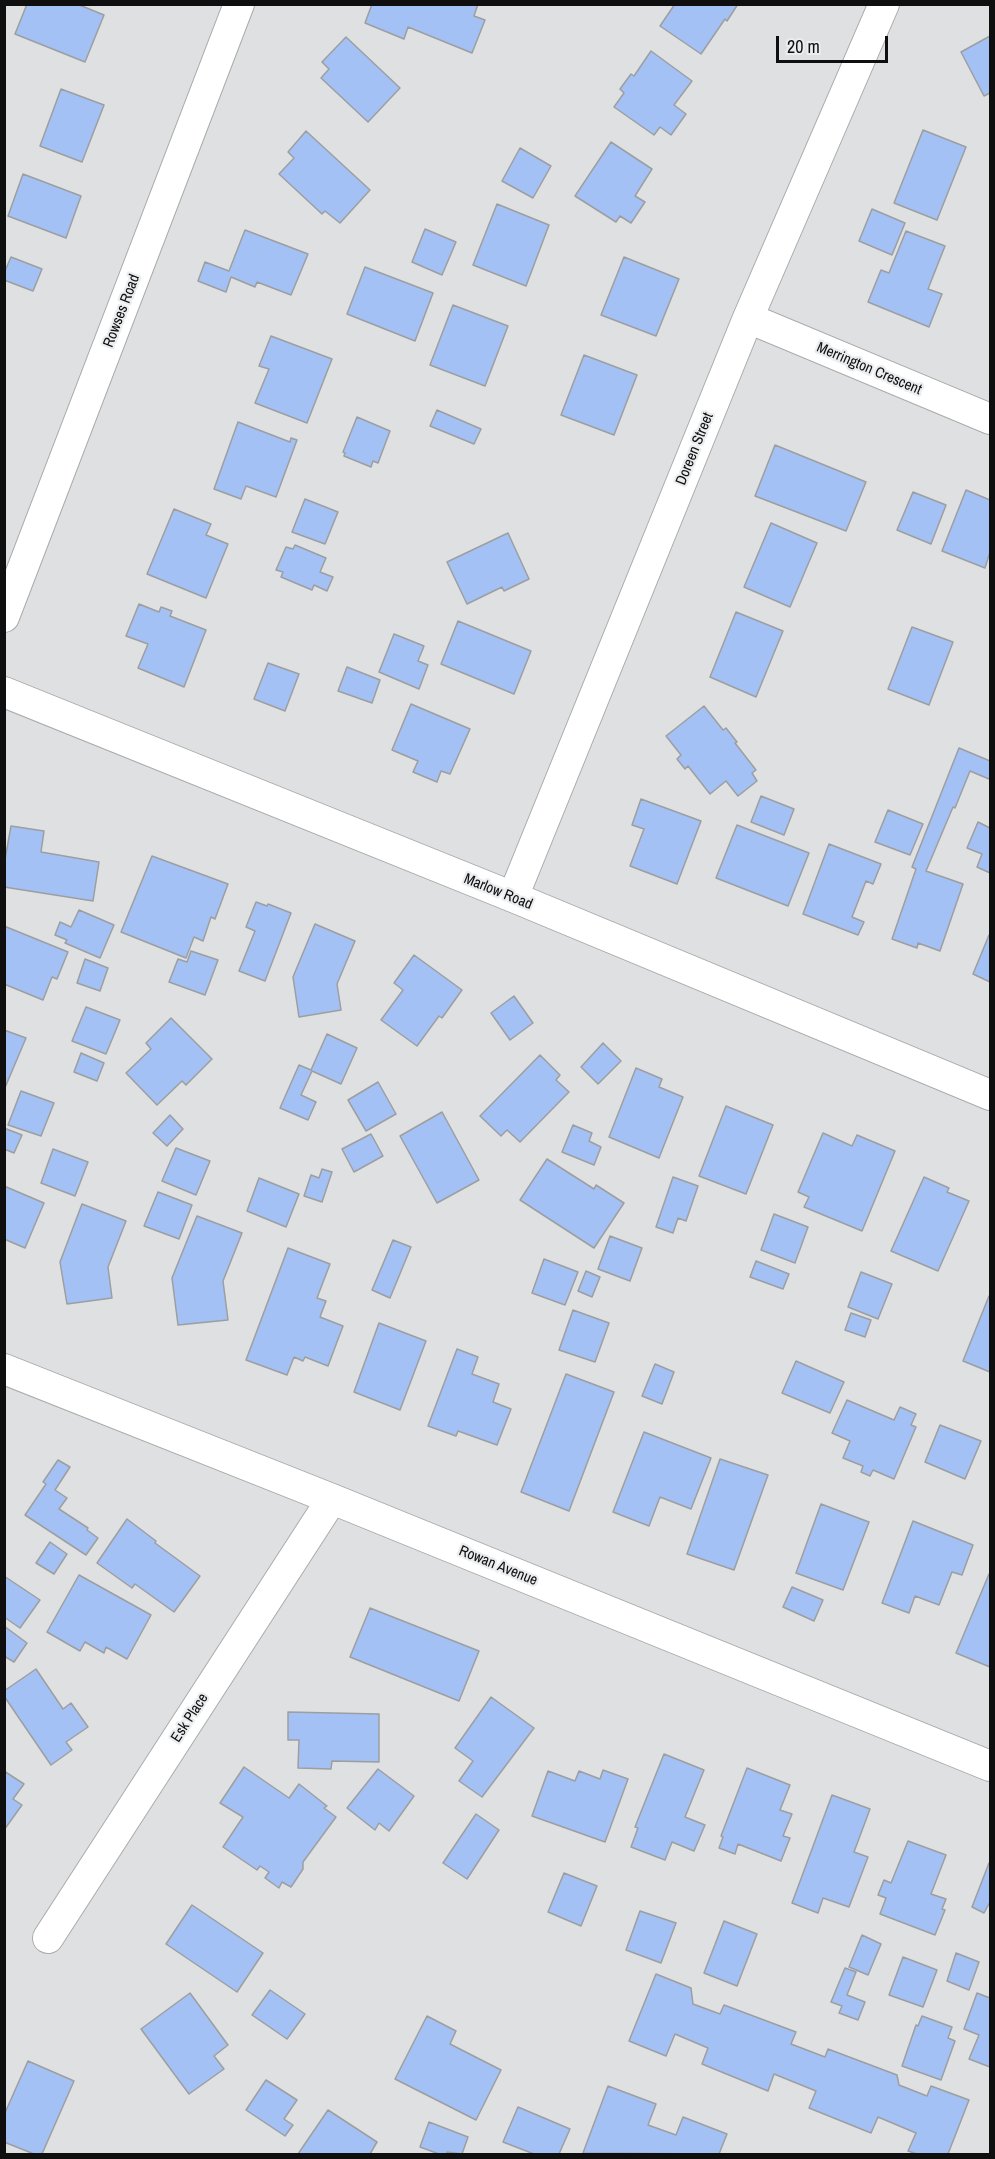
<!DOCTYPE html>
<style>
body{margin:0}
#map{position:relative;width:995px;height:2159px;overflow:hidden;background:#dfe0e1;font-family:"Archivo Narrow",sans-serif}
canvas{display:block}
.frame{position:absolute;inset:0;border:6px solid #0f0f10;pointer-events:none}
.scale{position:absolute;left:776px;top:36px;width:112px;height:27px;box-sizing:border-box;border:3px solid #0f0f10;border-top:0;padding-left:8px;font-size:18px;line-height:21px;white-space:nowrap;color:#0f0f10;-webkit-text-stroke:4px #ecedef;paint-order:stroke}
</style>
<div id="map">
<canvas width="995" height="2159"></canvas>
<div class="frame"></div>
<div class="scale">20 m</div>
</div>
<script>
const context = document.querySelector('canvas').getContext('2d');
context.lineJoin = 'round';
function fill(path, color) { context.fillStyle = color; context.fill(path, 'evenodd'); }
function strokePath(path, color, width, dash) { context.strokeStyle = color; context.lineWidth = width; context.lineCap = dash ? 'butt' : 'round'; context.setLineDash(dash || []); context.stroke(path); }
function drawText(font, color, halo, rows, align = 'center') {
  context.font = font + ' "Archivo Narrow",sans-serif'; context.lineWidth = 4.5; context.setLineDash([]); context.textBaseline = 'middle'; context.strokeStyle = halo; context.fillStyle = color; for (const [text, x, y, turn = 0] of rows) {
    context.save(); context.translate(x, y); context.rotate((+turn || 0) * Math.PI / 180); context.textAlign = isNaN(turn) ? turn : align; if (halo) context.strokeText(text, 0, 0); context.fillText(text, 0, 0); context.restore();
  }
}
const building = new Path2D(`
 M27 4H77L104 15 85 62 15 34Z
 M372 4H478L474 16 485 20 472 53 408 27 404 39 365 23Z
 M675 4H738L727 21 725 19 701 54 660 26Z
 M990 36V93L984 96 961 52Z
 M346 37 400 88 368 122 321 78 329 69 322 62Z
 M651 51 692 81 674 105 686 114 671 135 660 127 654 135 614 107 624 93 620 89 631 74 634 76Z
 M61 89 104 105 82 162 40 146Z
 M923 130 966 147 937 220 894 203Z
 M306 131 370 190 340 223 325 211 322 214 279 174 294 158 288 152Z
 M611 142 652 169 635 196 645 202 631 223 620 216 616 222 575 196Z
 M520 148 551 166 533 198 502 181Z
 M23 174 81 196 66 238 8 216Z
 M497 204 549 225 526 286 473 265Z
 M872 209 905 223 892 255 859 241Z
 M425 229 456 242 442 275 412 262Z
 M245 230 308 254 291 295 257 282 255 287 231 277 226 292 198 281 205 262 229 271Z
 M906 231 945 246 928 289 942 294 929 327 868 302 881 270 889 273Z
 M11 257 42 269 33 291 4 280V273Z
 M624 257 679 279 656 336 601 315Z
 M365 267 433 293 415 341 347 314Z
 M453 305 508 326 485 386 430 365Z
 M271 336 332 359 307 423 255 403 269 369 259 366Z
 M584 355 637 375 614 435 561 415Z
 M437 410 481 429 474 444 430 426Z
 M357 417 390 431 378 463 373 461 371 467 344 456 345 453 343 452Z
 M238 422 290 442 291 438 297 440 276 497 246 486 241 499 214 489Z
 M775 445 866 482 846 531 755 496Z
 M966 490 990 500V552L985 568 942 551Z
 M913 492 946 505 931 544 897 530Z
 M305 499 338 512 325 544 292 532Z
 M174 509 211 524 206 535 228 544 206 598 147 574Z
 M771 523 817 543 790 607 744 587Z
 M508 533 529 579 504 591 502 587 467 604 447 562Z
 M295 545 326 558 320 572 333 577 327 591 314 585 312 590 281 577 283 572 276 570 286 547 293 549Z
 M139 604 159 612 161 607 172 611 170 616 206 630 184 687 138 668 148 644 126 636Z
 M736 612 783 631 756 697 710 677Z
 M458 621 531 651 514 694 441 664Z
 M912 627 953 642 929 705 888 689Z
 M394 634 424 646 418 661 428 665 419 689 379 672Z
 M268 663 299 674 285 711 254 699Z
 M347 667 380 680 372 703 338 691Z
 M411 704 470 729 450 774 441 771 437 782 413 772 418 761 392 750Z
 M704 706 723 730 726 728 737 742 735 743 756 770 752 773 757 781 738 796 726 781 710 794 688 766 685 769 677 759 681 755 666 736Z
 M959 748 990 761V776L989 779 970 771 955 808 953 807 926 871 963 884 940 951 918 943 917 948 892 939 916 869 912 867Z
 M761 796 794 809 784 835 751 822Z
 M641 799 701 821 677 884 630 866 644 829 632 825Z
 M888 810 923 824 910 855 875 842Z
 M978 822 990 828V873L977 867 982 854 967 848Z
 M737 825 809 853 788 906 716 878Z
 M11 826 44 831 41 852 99 862 93 901 4 887V865Z
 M829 844 881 864 873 884 866 881 852 917 864 922 858 935 803 914Z
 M152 856 228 884 215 919 211 917 203 941 194 937 186 958 121 932Z
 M256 902 267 906 268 904 291 913 265 981 239 971 255 931 246 927Z
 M79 910 114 925 100 958 65 943 67 940 55 935 60 922 71 927Z
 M315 924 355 941 337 984 341 1010 299 1017 293 977Z
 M4 926 68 952 57 979 52 977 43 1000 4 984Z
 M989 935H990V982L973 974Z
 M191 951 218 960 205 995 169 982 178 959 187 962Z
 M414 955 462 990 442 1018 439 1016 417 1046 381 1020 403 990 394 983Z
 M85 959 108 968 100 991 77 983Z
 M514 996 533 1023 510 1040 491 1013Z
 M86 1007 120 1020 106 1054 72 1041Z
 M171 1018 212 1059 186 1085 182 1081 157 1105 126 1073 151 1049 146 1043Z
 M4 1030 26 1038 4 1090Z
 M327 1034 357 1048 341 1084 312 1071 301 1095 316 1102 308 1120 280 1108 299 1065 311 1070Z
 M603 1043 621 1061 598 1084 581 1067Z
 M81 1053 104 1063 97 1081 74 1072Z
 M540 1055 560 1075 556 1080 569 1092 520 1142 507 1130 501 1136 480 1116Z
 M636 1068 662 1079 659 1087 683 1097 659 1158 609 1137Z
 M378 1082 396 1114 366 1131 348 1100Z
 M21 1091 54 1103 41 1136 8 1125Z
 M726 1106 773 1125 746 1194 699 1176Z
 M442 1112 479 1180 437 1203 400 1136Z
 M170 1115 183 1129 167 1146 153 1133Z
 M573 1125 592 1133 589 1141 601 1147 594 1165 562 1152Z
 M4 1128 22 1135 14 1153 4 1149Z
 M823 1133 852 1146 857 1135 895 1151 862 1231 804 1207 809 1197 798 1192Z
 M371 1134 383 1156 354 1172 342 1149Z
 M176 1148 210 1161 196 1195 162 1181Z
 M53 1149 88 1162 75 1196 41 1183Z
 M547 1159 594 1189 596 1185 624 1203 594 1248 520 1200Z
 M322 1169 332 1172 322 1202 304 1196 311 1175 319 1178Z
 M673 1177 698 1186 686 1221 678 1218 673 1233 656 1227Z
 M924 1177 949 1188 947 1192 969 1201 938 1271 891 1251Z
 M259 1178 299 1194 286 1227 247 1211Z
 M4 1186 44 1203 25 1248 4 1239Z
 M158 1192 192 1205 179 1239 144 1226Z
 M82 1204 126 1221 108 1267 112 1298 67 1304 60 1262Z
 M774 1214 808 1227 795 1263 761 1250Z
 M197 1216 242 1233 223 1281 228 1320 178 1325 172 1278Z
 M610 1236 642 1248 630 1281 598 1269Z
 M393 1240 411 1247 390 1298 372 1290Z
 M288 1248 330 1264 317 1298 326 1301 320 1317 343 1326 328 1366 305 1357 303 1361 294 1357 287 1375 246 1360Z
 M544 1259 578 1272 565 1305 532 1293Z
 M756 1261 789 1274 783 1289 750 1277Z
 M586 1271 600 1277 592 1297 578 1291Z
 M861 1272 892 1284 878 1319 848 1307Z
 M989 1296H990V1372L963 1361Z
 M573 1310 609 1323 595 1362 559 1350Z
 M851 1313 871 1320 865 1337 845 1330Z
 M379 1323 426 1341 400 1410 354 1392Z
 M457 1349 478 1357 472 1374 499 1384 493 1402 511 1409 497 1445 458 1431 456 1436 428 1426Z
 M796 1361 844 1382 830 1413 782 1393Z
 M655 1364 674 1372 662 1404 642 1396Z
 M566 1374 614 1392 569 1511 521 1492Z
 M847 1400 894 1420 900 1407 916 1414 911 1425 916 1427 894 1479 873 1470 870 1476 861 1472 863 1466 843 1458 850 1441 832 1433Z
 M940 1425 981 1441 965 1479 925 1462Z
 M644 1432 711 1458 691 1509 660 1497 649 1526 613 1512Z
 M720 1459 768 1475 734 1570 687 1554Z
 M58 1460 70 1467 55 1490 67 1498 59 1509 88 1528 87 1530 98 1538 86 1555 25 1515 46 1484 43 1482Z
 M821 1504 869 1522 843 1590 796 1573Z
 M127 1519 156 1541 155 1543 200 1576 174 1612 135 1584 132 1588 97 1563Z
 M913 1521 973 1545 962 1575 952 1572 939 1605 915 1596 909 1613 882 1603Z
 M50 1542 67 1554 54 1574 36 1563Z
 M989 1574 990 1575V1667L956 1653Z
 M79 1575 151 1615 127 1659 106 1647 104 1653 85 1642 80 1651 47 1632Z
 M4 1576 40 1600 20 1628 4 1617Z
 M792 1587 823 1600 814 1621 783 1607Z
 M370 1608 479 1651 459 1701 350 1657Z
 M4 1626 27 1643 14 1662 4 1656Z
 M36 1669 63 1709 71 1703 88 1727 66 1742 72 1750 51 1765 4 1696V1691Z
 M491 1697 534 1728 482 1797 459 1781 473 1761 455 1748Z
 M288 1712 379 1714V1762L332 1761 331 1769 298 1768 299 1740H288Z
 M664 1754 704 1770 685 1817 705 1825 694 1851 672 1842 665 1860 631 1847 638 1828 635 1827Z
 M244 1767 289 1798 299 1784 327 1806 324 1808 336 1817 303 1862V1869L291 1887 282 1882 279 1888 265 1878 269 1872 260 1866 257 1870 223 1847 243 1817 220 1803Z
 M747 1768 790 1785 780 1810 792 1814 783 1836 790 1838 781 1861 738 1844 735 1854 719 1848 723 1837 721 1836Z
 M378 1769 414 1796 389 1831 379 1823 375 1830 347 1808Z
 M603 1770 628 1779 605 1842 532 1816 548 1771 575 1781 579 1771 600 1779Z
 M4 1771 24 1784 13 1799 22 1805 4 1830Z
 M832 1795 870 1809 854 1852 868 1857 849 1907 823 1898 818 1913 792 1903Z
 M476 1814 499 1830 467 1879 443 1863Z
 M908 1841 946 1855 931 1894 946 1899 942 1909 945 1910 935 1935 880 1914 886 1898 878 1895 884 1880 891 1883Z
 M989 1863 990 1864V1902L984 1913 972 1907Z
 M564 1873 597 1886 581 1926 548 1912Z
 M192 1905 263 1953 237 1992 166 1944Z
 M640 1911 676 1923 661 1963 626 1950Z
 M724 1921 757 1934 737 1986 704 1973Z
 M862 1935 881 1944 868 1975 849 1967Z
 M956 1953 979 1962 969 1990 947 1981Z
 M903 1957 937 1970 923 2007 889 1995Z
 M845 1968 856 1972 847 1995 865 2002 858 2020 839 2013 842 2006 831 2002Z
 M656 1974 691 1988 693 2004 720 2014 724 2005 796 2032 791 2044 825 2057 828 2049 897 2075 899 2085 927 2096 931 2086 969 2100 948 2154H917L908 2151 916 2133 878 2117 871 2133 809 2108 816 2091 774 2074 768 2091 702 2064 708 2048 675 2034 666 2056 629 2041Z
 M270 1990 305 2014 287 2039 252 2015Z
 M190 1993 228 2045 214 2056 224 2069 189 2094 141 2029Z
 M977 1993 990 1998V2067L969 2059 979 2035 964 2029Z
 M427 2016 456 2031 450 2044 501 2070 476 2120 395 2079Z
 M922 2016 952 2027 948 2038 955 2041 941 2080 902 2066 916 2025 918 2026Z
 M28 2061 74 2081 42 2154H34L4 2142V2115Z
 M266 2080 297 2100 284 2119 293 2125 285 2136 246 2110Z
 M608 2086 656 2104 648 2125 676 2135 683 2117 727 2134 719 2154 583 2153Z
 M518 2107 570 2129 559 2154H534L503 2142Z
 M328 2110 377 2142 370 2154H298Z
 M429 2122 468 2137 462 2154 447 2152 446 2154H439L420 2147Z`);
fill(building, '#a3c1f5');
strokePath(building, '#9d9ea0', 1.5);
const street = new Path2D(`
 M748 318 990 419
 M4 617 239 4
 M4 692 513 897 990 1095
 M513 897 748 318 884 4
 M4 1369 332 1499 990 1766
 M48 1938 332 1499`);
strokePath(street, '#aaabac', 32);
strokePath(street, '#fff', 30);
drawText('15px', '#0f0f10', '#ecedef', [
 ["Rowses Road",122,311,-69],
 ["Merrington Crescent",869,369,23],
 ["Doreen Street",695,449,-68],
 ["Marlow Road",498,892,22],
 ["Rowan Avenue",498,1566,22],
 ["Esk Place",190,1718,-57]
]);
</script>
